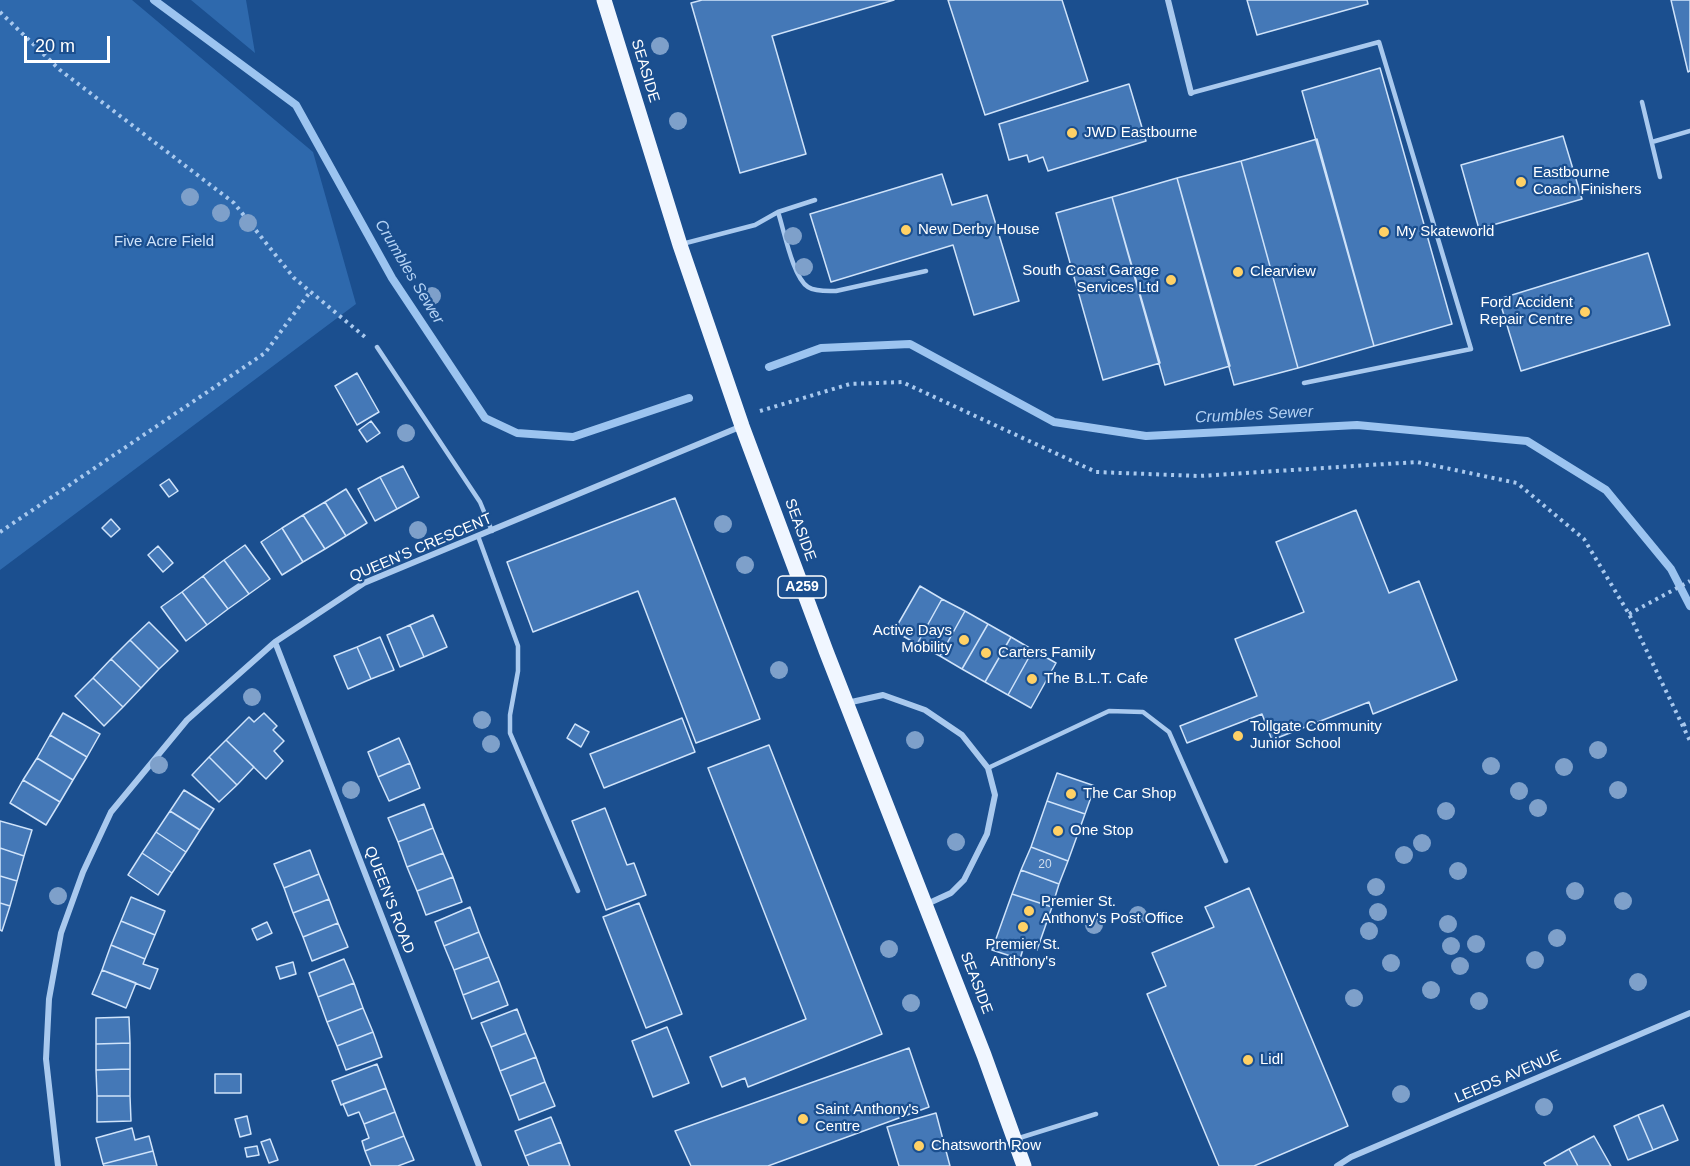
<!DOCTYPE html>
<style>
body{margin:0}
#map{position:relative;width:1690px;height:1166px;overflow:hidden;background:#1b4f8f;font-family:Helvetica,sans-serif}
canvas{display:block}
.scale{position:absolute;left:24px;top:36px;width:86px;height:27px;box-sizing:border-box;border:3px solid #fff;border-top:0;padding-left:8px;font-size:18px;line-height:21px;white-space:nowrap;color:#fff;-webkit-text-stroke:4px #1b4f8f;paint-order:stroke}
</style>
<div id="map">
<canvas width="1690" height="1166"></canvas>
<div class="scale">20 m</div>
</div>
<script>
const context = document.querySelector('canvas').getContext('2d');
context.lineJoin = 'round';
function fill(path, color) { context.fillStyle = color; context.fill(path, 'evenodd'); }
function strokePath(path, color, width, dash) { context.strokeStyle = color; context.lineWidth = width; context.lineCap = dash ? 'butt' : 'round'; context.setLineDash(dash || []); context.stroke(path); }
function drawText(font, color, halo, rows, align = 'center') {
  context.font = font + ' Helvetica,sans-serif'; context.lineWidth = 4.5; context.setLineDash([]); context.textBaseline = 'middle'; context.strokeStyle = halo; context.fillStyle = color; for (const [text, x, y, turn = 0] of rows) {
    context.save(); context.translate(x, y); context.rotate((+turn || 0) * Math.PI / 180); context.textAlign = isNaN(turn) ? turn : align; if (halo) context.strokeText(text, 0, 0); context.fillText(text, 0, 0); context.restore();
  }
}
fill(new Path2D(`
 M0 0H132L313 152 356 304 0 570Z
 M191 0H246L255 53Z`), '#2e69ad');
strokePath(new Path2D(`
 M154 0 296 105 392 278 485 418 517 433 573 437 689 398
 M769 367 821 348 910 344 1054 422 1146 436 1357 425 1527 441 1606 490 1671 569 1690 606`), '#9cc4f0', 8);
const building = new Path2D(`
 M702 0H894L772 36 806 154 740 173 691 3Z
 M948 0H1062L1088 81 985 115Z
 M1247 0H1367L1368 4 1257 35Z
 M1671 0H1690V71L1688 72Z
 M1380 68 1452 324 1374 346 1302 91Z
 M1129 84 1146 141 1048 171 1043 157 1029 162 1027 155 1009 160 999 124Z
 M1563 136 1582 199 1479 229 1461 165Z
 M1317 139 1374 346 1298 368 1241 161Z
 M1241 161 1298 368 1234 385 1177 178Z
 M942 174 952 205 987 195 1019 301 974 315 953 245 831 282 810 214Z
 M1177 178 1230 366 1165 385 1112 197Z
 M1112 197 1160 363 1103 380 1056 213Z
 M1648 253 1670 325 1521 371 1499 299Z
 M357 373 379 412 357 425 335 386Z
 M371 421 380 433 367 442 359 430Z
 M403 466 419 497 397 509 380 477Z
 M380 477 397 509 375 521 358 489Z
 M169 479 178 491 169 497 160 485Z
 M346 489 367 523 346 536 325 502Z
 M675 498 760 719 696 743 638 591 533 632 507 562Z
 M325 502 346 536 325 549 303 515Z
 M1356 510 1389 593 1419 581 1457 680 1373 714 1369 702 1272 740 1262 714 1187 743 1180 726 1257 696 1235 639 1304 612 1276 542Z
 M303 515 325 549 303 562 282 528Z
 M111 519 120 529 111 537 102 528Z
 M282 528 303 562 282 575 261 542Z
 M245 545 270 579 249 594 224 560Z
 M158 546 173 563 163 572 148 555Z
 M224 560 249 594 228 609 203 576Z
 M203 576 228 609 207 625 182 592Z
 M920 586 942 599 917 644 894 631Z
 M182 592 207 625 186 641 161 607Z
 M942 599 965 611 940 656 917 644Z
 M965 611 988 624 962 669 940 656Z
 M433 615 447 647 424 657 410 625Z
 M149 622 178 651 159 669 130 640Z
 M988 624 1011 637 985 682 962 669Z
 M410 625 424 657 400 667 387 635Z
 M380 637 394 670 371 679 357 647Z
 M1011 637 1033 650 1008 695 985 682Z
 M130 640 159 669 141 688 111 659Z
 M357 647 371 679 348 689 334 656Z
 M1033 650 1056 663 1031 708 1008 695Z
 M111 659 141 688 123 707 93 678Z
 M93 678 123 707 104 726 75 696Z
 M63 713 100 734 87 757 50 735Z
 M264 713 277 726 273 730 284 741 274 751 283 761 266 779 226 740 249 717 254 722Z
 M682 718 695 752 604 788 590 754Z
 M575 724 589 732 581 747 567 738Z
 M50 735 87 757 73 780 37 758Z
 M399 738 410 763 378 777 368 752Z
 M226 740 254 767 237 785 209 757Z
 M769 745 882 1034 748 1087 745 1078 722 1087 710 1057 806 1019 708 768Z
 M209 757 237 785 219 802 192 775Z
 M37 758 73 780 60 802 23 780Z
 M410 763 420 788 389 801 378 777Z
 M1057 773 1095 786 1085 814 1047 801Z
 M23 780 60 802 46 825 10 803Z
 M184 790 214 809 200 830 170 811Z
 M1047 801 1085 814 1068 861 1031 847Z
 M424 804 433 828 398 842 388 818Z
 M605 808 627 865 634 863 646 895 606 910 572 821Z
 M170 811 200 830 186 852 156 832Z
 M0 821 32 830 24 856 0 848Z
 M433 828 443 853 407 867 398 842Z
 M156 832 186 852 172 873 142 853Z
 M1031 847 1068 861 1059 884 1021 870Z
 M0 848 24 856 17 881 0 876Z
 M310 850 319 874 284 888 274 864Z
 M142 853 172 873 158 895 128 875Z
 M443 853 453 877 417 891 407 867Z
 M1021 870 1059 884 1052 907 1012 894Z
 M319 874 329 899 293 913 284 888Z
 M0 876 17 881 10 906 0 903Z
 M453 877 462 902 426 915 417 891Z
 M1249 888 1348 1126 1254 1166H1219L1147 994 1166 986 1152 953 1214 927 1205 907Z
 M1012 894 1052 907 1037 950 1024 946 1020 959 992 950Z
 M131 897 165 911 155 935 121 921Z
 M329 899 338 923 303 937 293 913Z
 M0 903 10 906 2 931 0 930Z
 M639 903 682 1014 646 1028 603 917Z
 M470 907 479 932 444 946 435 922Z
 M121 921 155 935 145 959 111 945Z
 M267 922 272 933 257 940 252 929Z
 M338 923 348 947 312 961 303 937Z
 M479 932 489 957 454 970 444 946Z
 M111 945 145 959 143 964 158 969 150 989 102 970Z
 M489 957 499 981 463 995 454 970Z
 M344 959 354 983 318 997 309 973Z
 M293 962 296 974 280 979 276 967Z
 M102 970 136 983 126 1008 92 994Z
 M499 981 508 1005 472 1019 463 995Z
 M354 983 363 1008 327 1022 318 997Z
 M363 1008 373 1032 337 1046 327 1022Z
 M517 1009 526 1033 491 1047 481 1023Z
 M129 1017 130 1043 96 1044V1018Z
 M667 1027 689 1083 653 1097 632 1041Z
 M373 1032 382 1057 346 1070 337 1046Z
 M526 1033 536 1057 500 1071 491 1047Z
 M130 1043V1069L96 1070V1044Z
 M909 1048 929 1107 768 1166H691L675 1131Z
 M536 1057 545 1082 510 1096 500 1071Z
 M377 1064 386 1088 341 1105 332 1081Z
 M130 1069V1096H97L96 1070Z
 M215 1074H241V1093H215Z
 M545 1082 555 1106 519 1120 510 1096Z
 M386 1088 395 1112 364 1124 359 1112 348 1116 343 1104Z
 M97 1096H130L131 1121 97 1122Z
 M1663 1105 1678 1140 1653 1150 1638 1115Z
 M395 1112 404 1136 365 1151 362 1141 369 1138 364 1124Z
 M936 1113 950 1166H899L887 1127Z
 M1638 1115 1653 1150 1628 1160 1614 1126Z
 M247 1116 251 1134 240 1137 235 1119Z
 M551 1117 561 1142 525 1156 515 1131Z
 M132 1128 135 1140 149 1136 153 1151 103 1164 96 1138Z
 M404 1136 414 1160 398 1166H371L365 1151Z
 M1594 1136 1611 1166H1578L1569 1149Z
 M270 1139 278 1160 269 1163 261 1142Z
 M561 1142 570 1166H529L525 1156Z
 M257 1146 259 1155 247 1157 245 1148Z
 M1569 1149 1578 1166H1546L1544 1163Z
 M153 1151 157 1166H104L103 1164Z`);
fill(building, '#4478b7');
strokePath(building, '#cfe3fa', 1.5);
strokePath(new Path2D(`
 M0 12 60 70 234 203 294 278 365 337
 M760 411 850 384 902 382 1096 472 1199 476 1417 462 1517 483 1584 539 1629 614 1690 741
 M0 532 265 353 310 292
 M1629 614 1690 581
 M1683 725 1690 722`), '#a9c9ee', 4, [3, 4.5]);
strokePath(new Path2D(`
 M1191 93 1379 42 1471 349 1304 383
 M1642 102 1660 177
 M1652 142 1690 131
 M778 212 815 200
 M682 244 755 225 778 212C784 230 793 278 808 287 816 292 828 291 836 291L926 271
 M377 347 480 502 492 531
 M478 536 518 646V671L510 715V733L578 891
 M988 768 1109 711 1143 712 1169 732 1226 861
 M1016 1139 1096 1114`), '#a9c9ee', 4.5);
strokePath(new Path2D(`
 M1168 0 1191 93
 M275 642 479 1166
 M847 703 883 695 925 710 962 735 988 768 995 795 987 834 964 880 951 893 927 904
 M58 1166 46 1059 49 999 61 933 83 872 111 812 187 720 275 642 364 583 742 426
 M1337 1166 1351 1157 1690 1013`), '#a9c9ee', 6);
strokePath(new Path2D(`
 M604 0 680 245 742 426 826 651 984 1055 1024 1166`), '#f0f6ff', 15);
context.fillStyle = '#7ea0ca';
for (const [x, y] of [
 [660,46],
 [678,121],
 [190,197],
 [221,213],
 [248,223],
 [793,236],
 [804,267],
 [432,296],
 [406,433],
 [723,524],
 [418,530],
 [745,565],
 [779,670],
 [252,697],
 [482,720],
 [915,740],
 [491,744],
 [1598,750],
 [159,765],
 [1491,766],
 [1564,767],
 [351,790],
 [1618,790],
 [1519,791],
 [1538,808],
 [1446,811],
 [956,842],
 [1422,843],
 [1404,855],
 [1458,871],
 [1376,887],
 [1575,891],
 [58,896],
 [1623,901],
 [1378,912],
 [1138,915],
 [1448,924],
 [1094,925],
 [1369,931],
 [1557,938],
 [1476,944],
 [1451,946],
 [889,949],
 [1535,960],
 [1391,963],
 [1460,966],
 [1638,982],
 [1431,990],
 [1354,998],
 [1479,1001],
 [911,1003],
 [1401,1094],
 [1544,1107]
]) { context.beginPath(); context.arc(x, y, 9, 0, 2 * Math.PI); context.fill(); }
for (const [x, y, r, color] of [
 [1072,133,6,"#ffd166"],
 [1521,182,6,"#ffd166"],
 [906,230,6,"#ffd166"],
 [1384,232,6,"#ffd166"],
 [1238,272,6,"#ffd166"],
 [1171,280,6,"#ffd166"],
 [1585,312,6,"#ffd166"],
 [964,640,6,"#ffd166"],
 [986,653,6,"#ffd166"],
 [1032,679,6,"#ffd166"],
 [1238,736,6,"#ffd166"],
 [1071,794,6,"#ffd166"],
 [1058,831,6,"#ffd166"],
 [1029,911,6,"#ffd166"],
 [1023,927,6,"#ffd166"],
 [1248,1060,6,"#ffd166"],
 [803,1119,6,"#ffd166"],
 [919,1146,6,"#ffd166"]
]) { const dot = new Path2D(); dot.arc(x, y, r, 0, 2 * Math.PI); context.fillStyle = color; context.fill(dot); strokePath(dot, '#1b4f8f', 2); }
drawText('12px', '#d0dded', null, [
 ["20",1045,865]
]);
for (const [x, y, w] of [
 [802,587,48]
]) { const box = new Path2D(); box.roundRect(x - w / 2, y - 11, w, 22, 4.5); context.fillStyle = '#1b4f8f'; context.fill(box); strokePath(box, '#fff', 1.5); }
drawText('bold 14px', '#fff', null, [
 ["A259",802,587]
]);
drawText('15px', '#fff', '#1b4f8f', [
 ["SEASIDE",645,71,73],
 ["SEASIDE",800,530,70],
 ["QUEEN'S CRESCENT",421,548,-23],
 ["QUEEN'S ROAD",389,900,69],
 ["SEASIDE",976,983,69],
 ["LEEDS AVENUE",1508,1077,-23]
]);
drawText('15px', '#fff', '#1b4f8f', [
 ["JWD Eastbourne",1084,133],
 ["Eastbourne",1533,173],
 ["Coach Finishers",1533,190],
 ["New Derby House",918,230],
 ["My Skateworld",1396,232],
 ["South Coast Garage",1159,271,"right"],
 ["Services Ltd",1159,288,"right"],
 ["Clearview",1250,272],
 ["Ford Accident",1573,303,"right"],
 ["Repair Centre",1573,320,"right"],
 ["Active Days",952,631,"right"],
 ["Mobility",952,648,"right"],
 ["Carters Family",998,653],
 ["The B.L.T. Cafe",1044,679],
 ["Tollgate Community",1250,727],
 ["Junior School",1250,744],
 ["The Car Shop",1083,794],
 ["One Stop",1070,831],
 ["Premier St.",1041,902],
 ["Anthony's Post Office",1041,919],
 ["Premier St.",1023,945,"center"],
 ["Anthony's",1023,962,"center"],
 ["Lidl",1260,1060],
 ["Saint Anthony's",815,1110],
 ["Centre",815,1127],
 ["Chatsworth Row",931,1146]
], 'left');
drawText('15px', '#cfe3fa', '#1b4f8f', [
 ["Five Acre Field",164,242]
]);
drawText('italic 16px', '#b5d3f5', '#1b4f8f', [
 ["Crumbles Sewer",409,272,59],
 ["Crumbles Sewer",1254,415,-3]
]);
</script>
